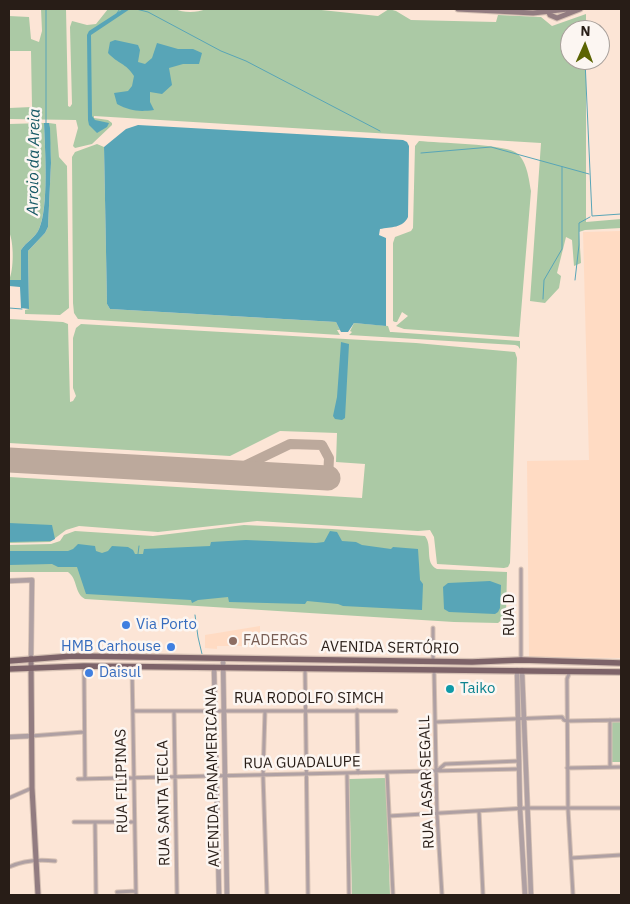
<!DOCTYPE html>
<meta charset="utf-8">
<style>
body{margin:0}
#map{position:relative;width:630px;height:904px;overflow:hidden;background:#fce5d6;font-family:"IBM Plex Sans",sans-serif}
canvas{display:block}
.frame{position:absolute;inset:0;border:10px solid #281d17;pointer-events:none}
.north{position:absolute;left:560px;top:20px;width:50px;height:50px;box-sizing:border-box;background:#fcf6f2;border:1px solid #a79f9a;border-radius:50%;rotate:2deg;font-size:14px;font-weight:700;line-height:20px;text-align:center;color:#281d17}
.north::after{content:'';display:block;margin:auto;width:18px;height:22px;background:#5b6403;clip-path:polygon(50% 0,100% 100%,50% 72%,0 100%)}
</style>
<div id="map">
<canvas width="630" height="904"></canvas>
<div class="frame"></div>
<div class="north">N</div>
</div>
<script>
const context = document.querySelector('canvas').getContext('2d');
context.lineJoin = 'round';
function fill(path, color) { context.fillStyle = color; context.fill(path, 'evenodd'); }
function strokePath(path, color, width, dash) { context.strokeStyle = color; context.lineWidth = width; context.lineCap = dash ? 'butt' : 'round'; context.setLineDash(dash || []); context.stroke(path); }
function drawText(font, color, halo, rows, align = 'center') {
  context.font = font + ' "IBM Plex Sans",sans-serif'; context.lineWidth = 5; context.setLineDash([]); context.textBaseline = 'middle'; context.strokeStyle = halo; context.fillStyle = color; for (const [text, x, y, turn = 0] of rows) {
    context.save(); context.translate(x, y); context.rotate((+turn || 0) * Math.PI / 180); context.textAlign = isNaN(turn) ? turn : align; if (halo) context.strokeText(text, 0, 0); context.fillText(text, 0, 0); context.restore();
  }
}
fill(new Path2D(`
 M621 231V658L529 657 527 461 589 460 583 232Z
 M260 626V646H217V649L205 648V635Z`), '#ffdbc3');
fill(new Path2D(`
 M41 9H66L68 106 70 107 72 104 70 27 72 21 87 25 96 24 108 9H175C183 13 197 13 206 9H312L378 16 389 9 396 11 411 20 496 22 498 15 541 17 552 26 586 14V30H570V60H586V222L621 219V228L585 230 579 232 581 263 574 266 572 240 566 237 557 273 561 276 559 288 545 303 530 301 541 143 94 116V118L108 120 112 123V125L92 144 75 148 73 146 78 128 76 120 9 119V108L32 107 31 51H9V16L29 17 31 39 39 42 42 31Z
 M44 123C45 149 49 206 39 229 35 238 26 242 21 250V280H9C14 270 14 242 9 232V124Z
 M49 123 56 124 59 157 67 166 69 308 60 315 25 314V310L29 309 28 251 45 233 48 227 51 163Z
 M419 141C438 143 501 144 515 152 527 159 529 180 531 191L519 337 404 329 396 326 408 316 402 312 397 322H395L393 321V243L395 237 411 231 413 228 415 146Z
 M97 144 104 147 107 304 110 309 336 322 340 330H337L340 335 78 319 74 313 73 303 72 157 75 152Z
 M9 319 63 322 68 324 70 402 73 401 76 396 73 388V338L76 328 81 324 416 343 515 352 517 358 510 563 508 567 504 568 437 564 434 537 430 530 418 531 257 521 158 532 79 526 66 530 50 542 9 543V477L362 498 365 464 336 462 337 433 280 431 230 456 9 443Z
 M354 323 388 326 390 332H392L520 341V349L518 346 515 345 349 335 352 332 350 331Z
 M244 525 332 529 425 536C433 546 424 563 437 569L507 572 506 616 498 623 454 622 85 599C74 593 78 579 68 572H9V545L51 544 60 541 64 535 75 531 153 536Z
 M612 722H621V762H612Z
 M386 778 390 895H352L349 779Z`), '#abc9a5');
fill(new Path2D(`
 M123 9H130L91 35 92 116 95 120 109 123 107 127 97 133 89 125 88 120 87 35 89 31Z
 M115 40 138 45 140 50 138 62 145 64 152 58 157 43 178 49H193L202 53 199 64H183L169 68 172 85 162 94 150 92V102L154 110C139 112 130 111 117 104L114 93 128 91 132 86 134 76C126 63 118 64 108 53L110 42Z
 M44 123H49L50 128 51 163 48 227 45 233 28 251 29 309 21 308 20 287 9 286V280H21V250C26 242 35 238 39 229 49 208 45 148 44 123Z
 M138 125 403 140 407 142 409 146 408 217C403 228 391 227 380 229L379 235 386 238V326L354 323 348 332H341L336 322 110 309 107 304 104 147 126 129Z
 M341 342 349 344 345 418 342 420 335 419 333 416 337 397Z
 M9 523 52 525 55 539 51 541 9 542Z
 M330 531 337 532 342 541 356 542 362 545 391 549 393 547 418 549 420 580 423 584 422 610 343 606 338 604 307 601 305 604 229 602 228 597 198 600 192 603 191 600 86 594 77 567H58L52 564 9 565V551H68L73 549 78 544 95 546 96 551 102 553 108 551 112 546 128 547 133 550 135 554H143L144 549 210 546 211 542 246 540 316 543 324 542Z
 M490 581 501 585 500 608 498 612 495 614 449 612 444 609 443 587 448 583Z`), '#58a5b7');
strokePath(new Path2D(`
 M46 9V123
 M136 9 148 12 221 51 246 61 380 131
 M117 13 120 9
 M584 21V30
 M585 60 592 216 621 214
 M421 153 491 147 589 174
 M575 280 579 245V223L590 217
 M543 299 544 280 562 249V167
 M9 308 22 309
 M138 554 139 546
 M195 615 198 637 202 654`), '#58a5b7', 1);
strokePath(new Path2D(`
 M187 470 227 472 236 470 290 444 322 445 329 458 328 478`), '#bca99c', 10);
strokePath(new Path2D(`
 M9 460 328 478`), '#bca99c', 25);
const minor = new Path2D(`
 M521 569V659
 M433 628V661
 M84 666 85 779
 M132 667 136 895
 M305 669 308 895
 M434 669 437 814 442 895
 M570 671 567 679 568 809 573 895
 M357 710 358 773
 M133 711H396
 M174 711 177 895
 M265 711 263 775 267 895
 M610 720V767
 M436 722 562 717 564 720 567 721 621 720
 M31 736 84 732
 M567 768 621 767
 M437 771 445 764 519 761
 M387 772 393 895
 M347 773 349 895
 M78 779 519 769
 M9 798 32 788
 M479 811 483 895
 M389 816 527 808H621
 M74 822H134
 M95 822 96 895
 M571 858 621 855
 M9 867C24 860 38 859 55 861
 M117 892 136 891`);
const tertiary = new Path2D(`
 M9 581 32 580 31 658
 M223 659 227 895
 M214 667 219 895
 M517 670 520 809 525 895
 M522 670 531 895
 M9 737 31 736`);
const secondary = new Path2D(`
 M458 9 533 13 568 9
 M547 9 550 15 557 18 580 9
 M31 658 32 788 38 895`);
const primary = new Path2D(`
 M9 661 73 656 472 662 521 660 621 663
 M9 669 84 666 621 672`);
strokePath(minor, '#d6c1b4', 5);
strokePath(tertiary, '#d6c1b4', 6);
strokePath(secondary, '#d6c1b4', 7);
strokePath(primary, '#d6c1b4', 8);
strokePath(minor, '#afa0a3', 3);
strokePath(tertiary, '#afa0a3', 4.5);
strokePath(secondary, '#927c81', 5);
strokePath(primary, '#7d6369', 5.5);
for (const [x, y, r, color] of [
 [126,625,5,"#3f7fe0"],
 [233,641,5,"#8d6e63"],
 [171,647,5,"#3f7fe0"],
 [89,673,5,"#3f7fe0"],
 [450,689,5,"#0f9aa8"]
]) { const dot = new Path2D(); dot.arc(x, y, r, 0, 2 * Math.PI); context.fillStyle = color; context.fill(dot); strokePath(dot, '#fcf6f2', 2); }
drawText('15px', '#281d17', '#fcf6f2', [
 ["RUA D",510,615,-90],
 ["AVENIDA SERTÓRIO",390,648,1],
 ["RUA RODOLFO SIMCH",309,699],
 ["RUA GUADALUPE",302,763,-1],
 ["AVENIDA PANAMERICANA",213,777,-91],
 ["RUA FILIPINAS",122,781,-91],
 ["RUA LASAR SEGALL",427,782,-92],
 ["RUA SANTA TECLA",164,803,-91]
]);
drawText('15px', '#366cbe', '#fcf6f2', [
 ["Via Porto",136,625],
 ["HMB Carhouse",161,647,"right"],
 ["Daisul",99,673]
], 'left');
drawText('15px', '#785e54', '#fcf6f2', [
 ["FADERGS",243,641]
], 'left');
drawText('15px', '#0d838f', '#fcf6f2', [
 ["Taiko",460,689]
], 'left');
drawText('italic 16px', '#175966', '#fcf6f2', [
 ["Arroio da Areia",34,162,-89]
]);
</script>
